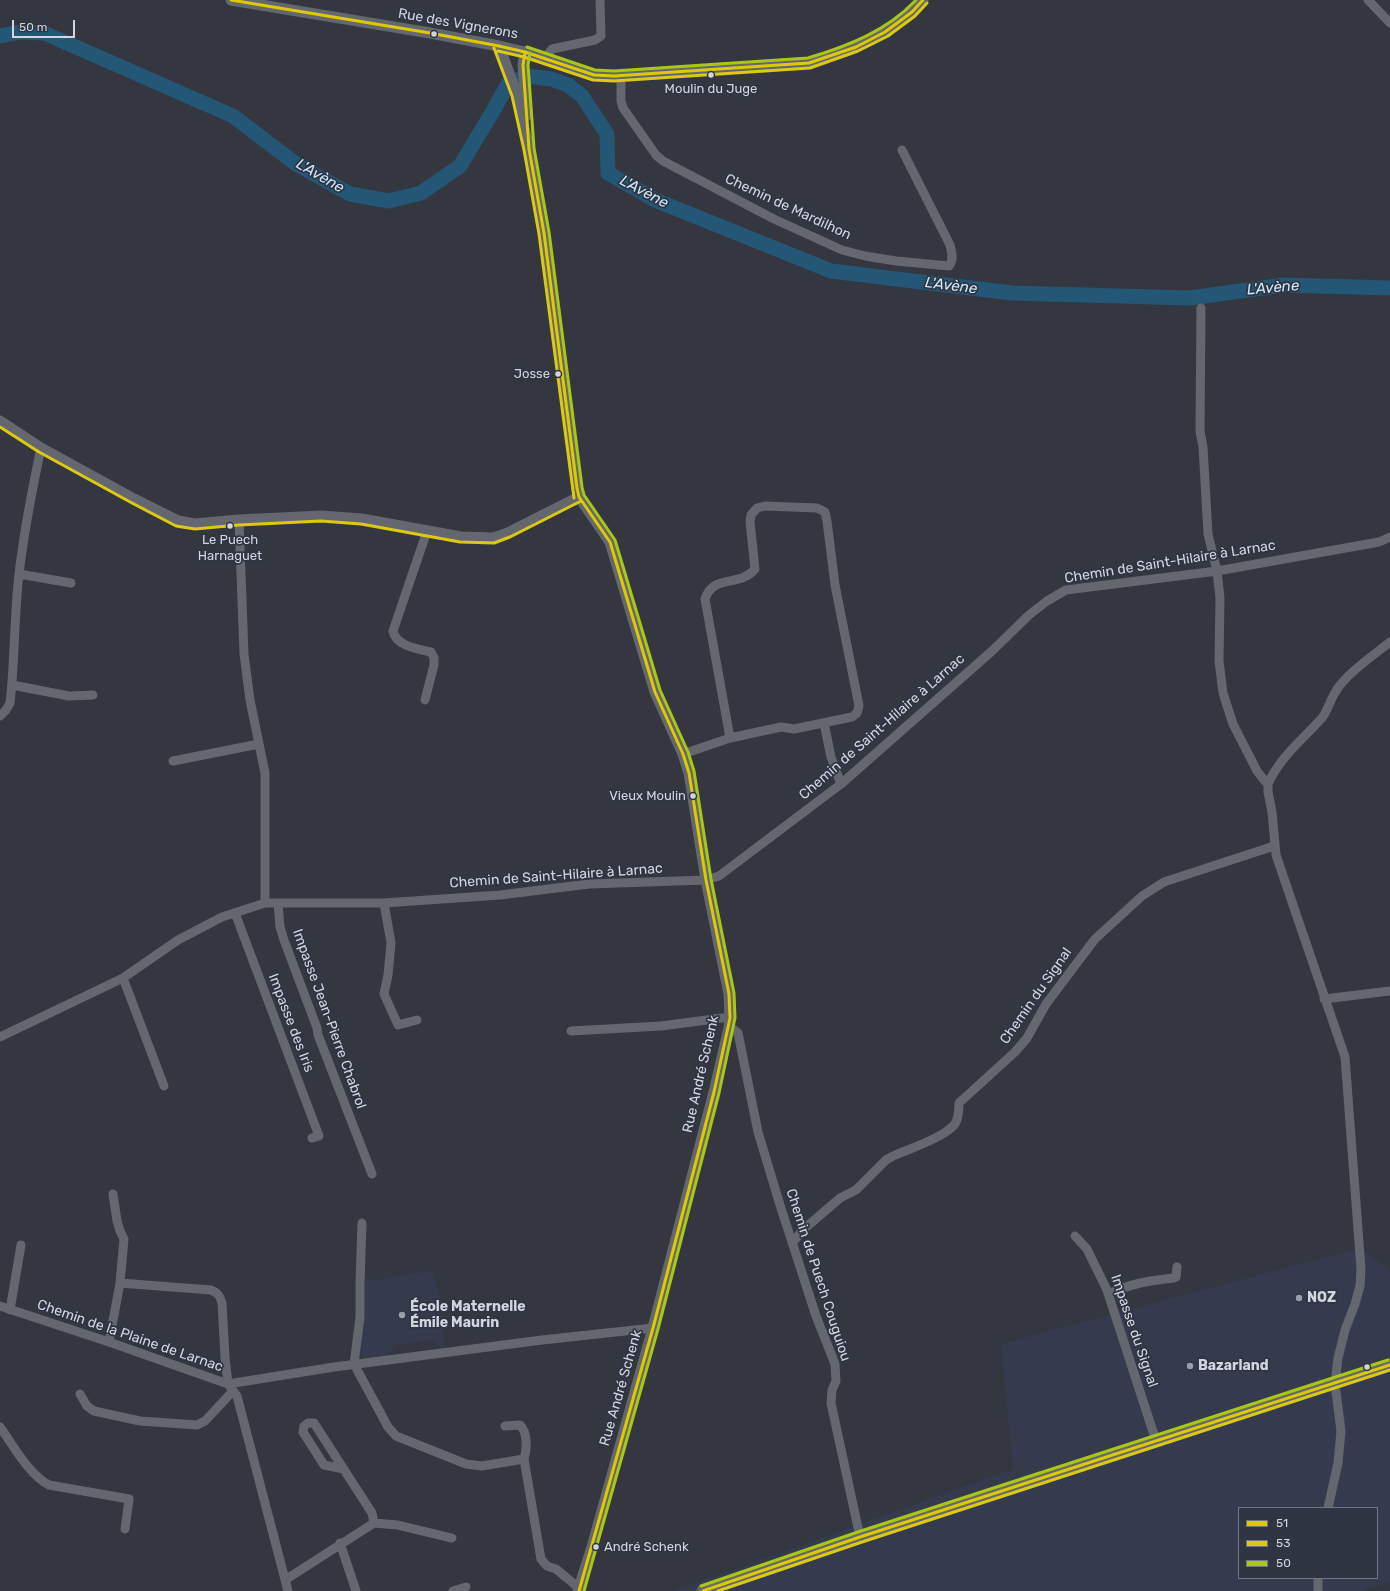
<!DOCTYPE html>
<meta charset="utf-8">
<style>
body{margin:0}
#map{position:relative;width:1390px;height:1591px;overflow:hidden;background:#34373f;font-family:Rubik,sans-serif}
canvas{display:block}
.legend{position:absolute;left:1238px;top:1507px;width:140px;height:72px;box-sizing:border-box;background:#303543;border:1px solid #707581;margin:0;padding:5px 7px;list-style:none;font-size:12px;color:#d1d5de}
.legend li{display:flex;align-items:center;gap:8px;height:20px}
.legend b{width:20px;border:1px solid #707581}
.scale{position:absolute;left:12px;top:20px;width:63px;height:18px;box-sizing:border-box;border:2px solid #d1d5de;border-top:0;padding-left:5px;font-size:12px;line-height:14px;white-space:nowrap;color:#d1d5de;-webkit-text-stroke:3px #303543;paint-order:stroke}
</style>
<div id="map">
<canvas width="1390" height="1591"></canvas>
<ul class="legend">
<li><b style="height:5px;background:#ddca00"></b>51</li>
<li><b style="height:5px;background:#dcca12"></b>53</li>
<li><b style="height:5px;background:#aac811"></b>50</li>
</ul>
<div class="scale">50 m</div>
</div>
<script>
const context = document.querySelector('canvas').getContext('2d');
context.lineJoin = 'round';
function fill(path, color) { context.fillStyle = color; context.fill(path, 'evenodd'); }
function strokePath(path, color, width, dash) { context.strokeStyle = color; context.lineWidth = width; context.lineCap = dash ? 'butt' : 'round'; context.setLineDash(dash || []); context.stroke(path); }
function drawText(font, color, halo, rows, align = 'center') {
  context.font = font + ' Rubik,sans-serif'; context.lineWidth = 3.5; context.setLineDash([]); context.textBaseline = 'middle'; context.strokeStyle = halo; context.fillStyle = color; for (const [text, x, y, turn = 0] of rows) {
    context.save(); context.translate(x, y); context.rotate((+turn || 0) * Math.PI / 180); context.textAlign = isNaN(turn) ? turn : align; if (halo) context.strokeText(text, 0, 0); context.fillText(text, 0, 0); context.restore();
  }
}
fill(new Path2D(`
 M1360 1248 1390 1271V1582L1364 1591H674L1013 1469 1001 1344ZM1239 1508H1377V1578H1239Z
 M430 1271 433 1273 440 1297 445 1347 442 1348 432 1340 394 1345 392 1351 385 1356 361 1358 363 1282Z`), '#353b4d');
strokePath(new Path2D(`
 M0 36 20 32 44 33 233 116 296 164 350 194 389 201 421 193 460 166 493 111 508 84 526 76 551 79 568 85 582 96 607 134 608 173 655 200 831 271 1012 293 1190 298 1284 285 1390 288`), '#245675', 15);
strokePath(new Path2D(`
 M1368 0 1390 23
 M545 58 552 49 595 40 601 36 600 0
 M621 76V101L623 108 656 155 663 161 774 219 842 250 865 256 896 261 949 266C954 260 952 252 950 245L902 150
 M1201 308 1200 431 1203 447 1208 534 1217 571 1220 598 1219 661 1223 693 1233 724 1257 771 1264 780 1268 784V792L1272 812 1276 855 1345 1057 1361 1269 1360 1286 1355 1304 1345 1330 1338 1358 1335 1384 1341 1431 1338 1463 1328 1508
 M239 520 244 654 250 700 265 773V903
 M19 574 71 583
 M12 685 69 696 93 695
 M425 700 434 665V658L431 652C417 649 396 646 393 631L427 531
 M0 716 6 710 10 703C15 660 14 617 19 574 24 532 32 490 41 448
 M824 723 831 757 841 784
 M683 754 730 738 781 727 794 729 852 717 857 713 859 706 835 585 827 521 825 512 817 508 765 506 757 508 751 515 750 522 755 569C739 588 714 573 705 599L730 738
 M173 761 259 744
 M1268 784C1279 758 1303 739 1322 718 1328 710 1330 700 1336 691 1345 675 1375 654 1390 642
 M278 903 280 927 284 940 317 1028 318 1035 372 1174
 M384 903 391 943 388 975 384 994 398 1025 417 1020
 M235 913 319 1136 312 1138
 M123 978 164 1086
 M1324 999 1390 991
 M729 1028 733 1029 738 1033 758 1132 780 1205 816 1316 835 1364 836 1381 832 1390 831 1403 860 1537
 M571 1031 661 1026 722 1018H730
 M0 1037 123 978 178 940 222 917 265 903H384L500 895 589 884 706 880 719 876 841 784 992 651 1029 615 1047 601 1066 590 1217 571 1379 542 1390 537
 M1075 1236 1087 1249 1107 1290 1156 1441
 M792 1243 804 1229 840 1198 856 1190 886 1160 893 1156C909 1149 945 1137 955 1124 958 1119 959 1110 959 1103L1015 1052 1027 1038 1046 1004 1095 939 1142 896 1164 882 1274 846
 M120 1283 211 1290C218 1293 220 1296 222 1303L225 1357 228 1384 334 1367 542 1340 653 1328
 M1108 1294C1133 1283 1147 1281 1174 1278L1176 1277 1177 1267
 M0 1306 109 1342 228 1384 237 1396 288 1591
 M10 1310 21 1245
 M109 1342 120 1283 124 1239 120 1231 117 1221 113 1194
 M354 1364 388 1427 396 1436 466 1464 482 1466 524 1459
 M354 1364 360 1317V1283L362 1223
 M80 1394 87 1406 94 1411 140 1421 197 1425 205 1421 233 1391
 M505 1426 520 1425C528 1433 527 1449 524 1459L541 1559 547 1566 556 1569 579 1588
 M0 1427C13 1445 29 1475 49 1485L129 1499 125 1529
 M344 1469 324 1465 303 1432 304 1426 308 1423H314L372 1513 374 1523
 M340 1543 356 1591
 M285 1580 374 1523 398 1525 452 1538
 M453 1591 466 1587
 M1318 1591V1578`), '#65676e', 9);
strokePath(new Path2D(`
 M231 0 430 33 499 46 525 52 594 75 614 76 809 63C850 51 895 34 923 0
 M499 46 517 95 529 149 544 233 577 488 579 497 610 542 655 692 683 754 689 773 706 880 729 994 730 1018 729 1028 714 1092 653 1328 592 1547 578 1591
 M525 52 523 65 527 115
 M0 421 41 448 134 499 178 521 195 524 239 520 321 516 362 519 461 537 494 538 508 533 579 497`), '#65676e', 11);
strokePath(new Path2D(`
 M703 1591 860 1537 1390 1365`), '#65676e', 13);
strokePath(new Path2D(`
 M231 0 430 33 499 46 525 52 594 75 614 76 809 63 856 47 885 32 912 12 923 0
 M525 52 523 65 529 149 544 233 577 488 579 497 610 542 655 692 683 754 689 773 706 880 729 994 730 1018 714 1092 653 1328 579 1591
 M703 1591 860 1537 1390 1365`), '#ddca00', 3);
strokePath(new Path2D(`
 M494 48 512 96 524 150 539 234 574 498
 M498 51 524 57 593 80 614 81 810 68 858 51 888 36 915 16 927 3
 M0 427 39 452 132 503 176 526 195 529 239 525 321 521 361 524 460 542 494 543 510 537 581 501
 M718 1591 862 1542 1390 1370`), '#dcca12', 3);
strokePath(new Path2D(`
 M527 47 595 70 614 71 808 58C848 46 887 31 916 0
 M530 53 528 65 534 148 549 232 582 487 584 495 615 540 660 690 688 752 694 771 711 879 734 993 735 1018 719 1093 658 1329 584 1591
 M701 1586 858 1532 1388 1360`), '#aac811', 3);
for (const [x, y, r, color] of [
 [434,34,3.5,"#d1d5de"],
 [711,75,3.5,"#d1d5de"],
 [558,374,3.5,"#d1d5de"],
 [230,526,3.5,"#d1d5de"],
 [693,796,3.5,"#d1d5de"],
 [1299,1298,4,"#9a9ea6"],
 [402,1315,4,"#9a9ea6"],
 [1190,1366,4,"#9a9ea6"],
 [1367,1367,3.5,"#d1d5de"],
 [596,1547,3.5,"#d1d5de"]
]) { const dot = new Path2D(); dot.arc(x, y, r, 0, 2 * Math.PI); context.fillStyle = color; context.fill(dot); strokePath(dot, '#303543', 1.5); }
drawText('13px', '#d1d5de', '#303543', [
 ["Moulin du Juge",711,89],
 ["Josse",550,374,"right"],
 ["Le Puech",230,540],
 ["Harnaguet",230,556],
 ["Vieux Moulin",686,796,"right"],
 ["André Schenk",604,1547,"left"]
]);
drawText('14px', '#d1d5de', '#303543', [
 ["Rue des Vignerons",458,24,10],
 ["Chemin de Mardilhon",788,207,25],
 ["Chemin de Saint-Hilaire à Larnac",1170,562,-9],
 ["Chemin de Saint-Hilaire à Larnac",882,727,-41],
 ["Chemin de Saint-Hilaire à Larnac",556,876,-4],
 ["Chemin du Signal",1036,996,-55],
 ["Impasse Jean-Pierre Chabrol",329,1019,70],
 ["Impasse des Iris",291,1023,69],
 ["Rue André Schenk",701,1074,-77],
 ["Chemin de Puech Couguiou",818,1275,72],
 ["Impasse du Signal",1134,1331,71],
 ["Chemin de la Plaine de Larnac",130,1336,19],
 ["Rue André Schenk",621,1388,-74]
]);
drawText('bold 14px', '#d1d5de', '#303543', [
 ["NOZ",1307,1298],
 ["École Maternelle",410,1307],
 ["Émile Maurin",410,1323],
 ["Bazarland",1198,1366]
], 'left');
drawText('italic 15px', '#cae9fe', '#303543', [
 ["L'Avène",320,176,30],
 ["L'Avène",644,192,28],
 ["L'Avène",951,286,7],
 ["L'Avène",1273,288,-5]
]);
</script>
